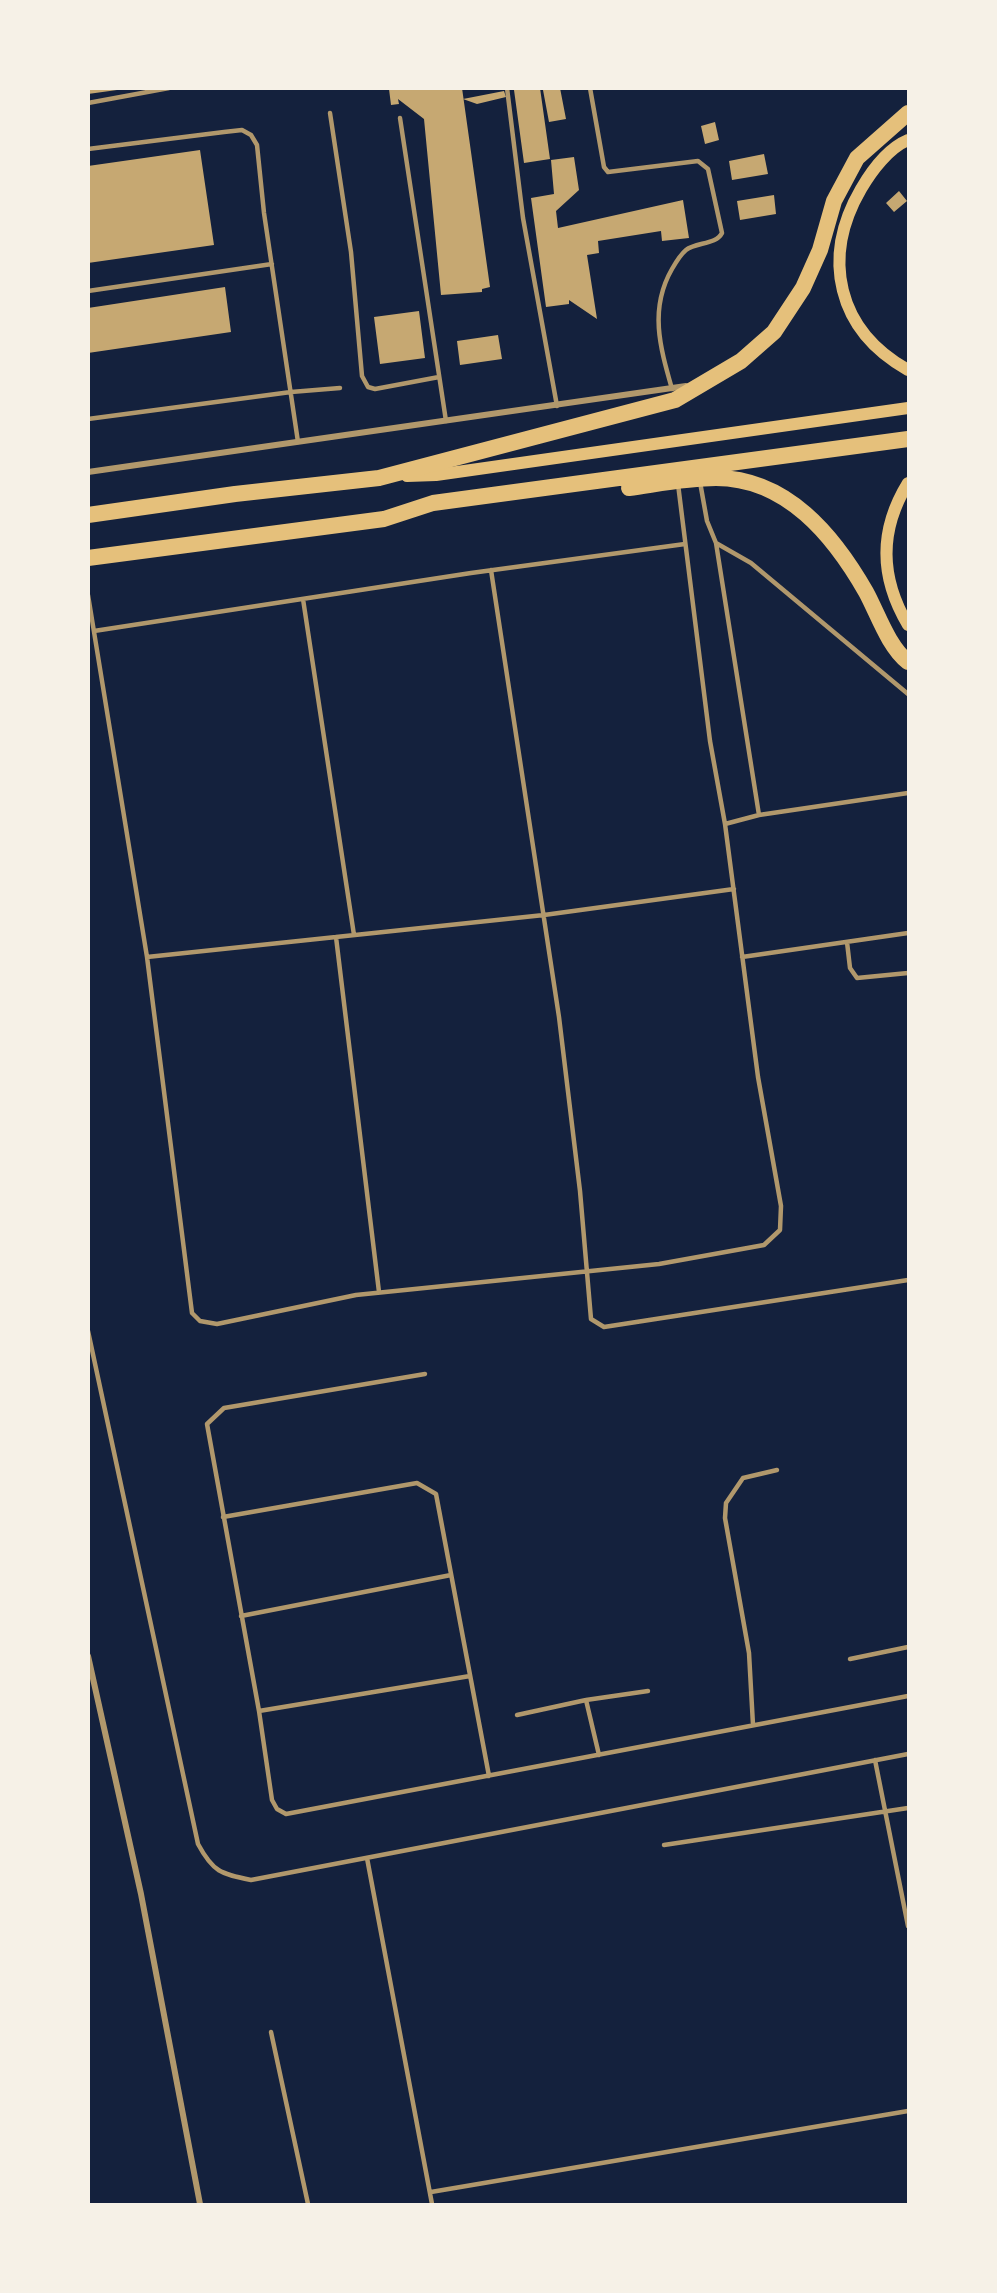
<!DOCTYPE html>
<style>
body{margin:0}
#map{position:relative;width:997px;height:2293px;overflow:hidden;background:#14213d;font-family:Rubik,sans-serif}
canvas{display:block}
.frame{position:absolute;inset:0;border:90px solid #f6f1e7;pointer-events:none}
</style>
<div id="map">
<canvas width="997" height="2293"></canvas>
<div class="frame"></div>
</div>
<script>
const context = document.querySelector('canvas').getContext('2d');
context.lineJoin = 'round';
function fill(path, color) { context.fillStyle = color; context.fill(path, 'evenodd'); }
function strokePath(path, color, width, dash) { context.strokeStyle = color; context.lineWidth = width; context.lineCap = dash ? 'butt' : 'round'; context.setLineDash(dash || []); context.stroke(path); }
fill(new Path2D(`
 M88 88H117V90L88 94Z
 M462 88 490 287 482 289V292L441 295 424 119 398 99 399 104 391 105 389 89Z
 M540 88 550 159 524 163 514 90Z
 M560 88 566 119 549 122 543 90Z
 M504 91 506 97 477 104 463 99Z
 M715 122 719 140 705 144 701 126Z
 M200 150 214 245 88 263V166Z
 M764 154 768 174 732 180 729 161Z
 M574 157 579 190 556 211 558 228 683 200 689 238 662 241 661 231 598 241 599 253 587 255 597 319 569 300V304L546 307 531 198 554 194 551 160Z
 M899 191 907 201 894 212 886 203Z
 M774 195 776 214 740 220 737 201Z
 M225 287 231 332 88 353V308Z
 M419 311 425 358 380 364 374 317Z
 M498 335 502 359 460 365 457 341Z`), '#c6a872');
strokePath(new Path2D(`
 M507 88 523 218 557 406
 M590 88 604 167 608 172 698 161 708 169 722 233C716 245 696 242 686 250 680 255 676 262 672 269 649 309 660 347 672 389
 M88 103 169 88
 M330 113 351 252 362 376 368 387 375 389 439 377
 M400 118 446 421
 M88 149 224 132 242 130 251 135 257 145 264 213 298 442
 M88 291 272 264
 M88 419 291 392 340 388
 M700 482 707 521 716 543 751 563 908 694
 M716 543 759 815
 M491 570 559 1017 580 1191 591 1319 604 1327 908 1280
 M88 595 147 957 192 1313 200 1321 217 1324 356 1295 659 1264 764 1245 780 1230 781 1206 758 1077 725 824 710 741 678 484
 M303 599 354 935
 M94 631 471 573 685 544
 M725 824 759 815 908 793
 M336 937 379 1292
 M847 942 850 968 857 978 908 973
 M147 957 544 915 734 889
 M742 957 908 933
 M88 1331 198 1844C213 1872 221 1874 251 1880L908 1754
 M425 1374 224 1408 207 1424 259 1711 272 1800 277 1809 286 1814 908 1696
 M223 1517 417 1483 436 1494 489 1776
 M241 1616 451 1575
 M850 1659 908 1647
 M586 1700 599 1755
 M259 1711 470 1676
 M517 1715 586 1700 648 1691
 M753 1725 749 1653 725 1518 726 1503 743 1478 777 1470
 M875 1760 908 1926
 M664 1845 908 1808
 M367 1858 432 2204
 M271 2032 308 2204
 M431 2192 908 2111`), '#b1986c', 4.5);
strokePath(new Path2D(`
 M88 472 686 386
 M88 1656 141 1894 200 2204`), '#b1986c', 6);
strokePath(new Path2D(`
 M908 140C889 148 872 170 861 189 821 258 837 330 908 370
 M407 476 436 475 908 408
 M908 483C879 530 880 578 908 625`), '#e5c07b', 12);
strokePath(new Path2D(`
 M629 488C658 484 687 478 716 478 787 478 834 536 866 592 878 614 888 646 908 662
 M88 515 235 494 379 478 675 400 741 361 774 332 803 288 820 250 834 201 857 158 908 113
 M88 558 384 519 433 503 908 439`), '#e5c07b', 16);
</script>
